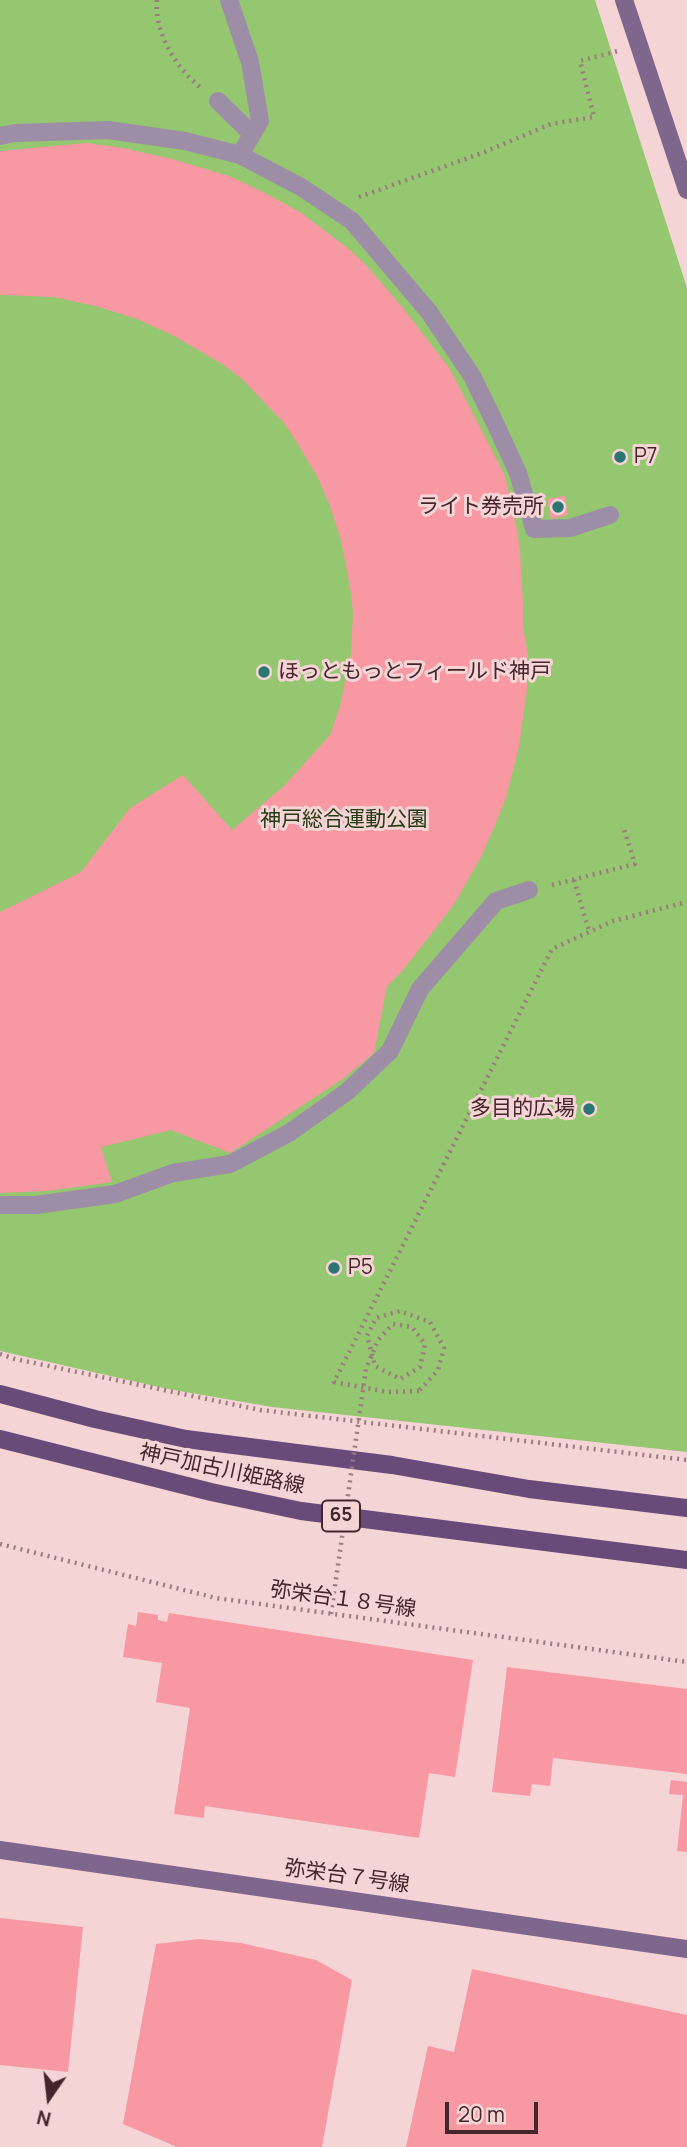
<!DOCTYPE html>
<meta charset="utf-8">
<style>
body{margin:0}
#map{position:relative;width:687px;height:2147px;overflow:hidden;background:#f5d4d6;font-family:Manrope,sans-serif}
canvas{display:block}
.north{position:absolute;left:14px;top:2063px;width:70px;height:70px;-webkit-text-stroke:5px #f5d4d6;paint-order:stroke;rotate:194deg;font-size:19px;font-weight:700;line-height:28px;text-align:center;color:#442529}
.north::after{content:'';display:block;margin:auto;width:24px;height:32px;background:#442529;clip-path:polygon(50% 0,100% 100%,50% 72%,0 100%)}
.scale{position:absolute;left:445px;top:2102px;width:93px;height:32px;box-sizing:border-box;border:4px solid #442529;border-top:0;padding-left:9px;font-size:21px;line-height:24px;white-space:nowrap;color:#442529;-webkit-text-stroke:5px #f5d4d6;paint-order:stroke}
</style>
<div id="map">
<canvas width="687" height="2147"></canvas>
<div class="north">N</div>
<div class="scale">20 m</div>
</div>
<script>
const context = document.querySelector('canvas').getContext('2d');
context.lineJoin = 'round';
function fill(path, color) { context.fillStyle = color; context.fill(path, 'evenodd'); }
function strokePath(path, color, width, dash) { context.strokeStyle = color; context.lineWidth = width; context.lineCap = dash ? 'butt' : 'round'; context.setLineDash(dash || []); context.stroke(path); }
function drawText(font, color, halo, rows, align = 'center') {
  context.font = font + ' Manrope,"Noto Sans JP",sans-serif'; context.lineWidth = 6; context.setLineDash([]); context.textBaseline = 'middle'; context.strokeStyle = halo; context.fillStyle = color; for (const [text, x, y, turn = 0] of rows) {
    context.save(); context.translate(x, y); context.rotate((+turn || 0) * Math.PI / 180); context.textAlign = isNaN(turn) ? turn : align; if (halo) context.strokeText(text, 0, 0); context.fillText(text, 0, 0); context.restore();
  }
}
fill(new Path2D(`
 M0 0H595L687 288V1452L272 1407 168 1389 0 1351Z`), '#95c670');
fill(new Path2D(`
 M86 143 123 148 172 159 229 176 263 192 300 212 350 250 366 265 403 308 450 369 505 476 517 529 520 551 523 602V626L528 656 527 689 519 747 506 798 496 823 482 855 455 903 404 969 387 986 374 1053 344 1078 230 1153 171 1130 101 1147 112 1182 47 1191 0 1193V912L81 872 130 808 183 775 232 830 285 785 330 735 340 706 351 654 353 613 351 593 341 540 330 506 317 476 296 441 284 423 242 379 222 364 174 336 137 319 95 306 54 297 0 295V151Z
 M565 496 568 515 551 519 547 499Z
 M138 1612 158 1615V1620L167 1622 169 1613 473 1660 455 1777 429 1773 419 1838 205 1806 204 1818 174 1814 190 1708 156 1702 162 1663 123 1657 128 1624 136 1626Z
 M507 1667 687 1689V1774L553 1758 550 1786 532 1784 530 1796 492 1792Z
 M671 1780 687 1782V1852L677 1851 683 1795 669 1794Z
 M0 1918 83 1927 68 2072 0 2065Z
 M199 1939 241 1943 316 1960 352 1980 322 2147H177L123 2124 156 1944Z
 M472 1969 687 2015V2147H406L428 2046 454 2052Z`), '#f798a2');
strokePath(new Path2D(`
 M157 0C154 32 176 68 200 87
 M359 197 482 153 551 124 594 117 580 61 618 51
 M574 880 589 931
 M552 885 635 864 623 826
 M0 1354 15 1359 260 1410 687 1460
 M419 1391 388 1392 334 1382 552 949 613 921 687 902
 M0 1544 216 1598 687 1662`), '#9b7b7e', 4.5, [2, 5]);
strokePath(new Path2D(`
 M218 101 252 134
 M0 136 15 133 108 130 185 141 240 155 260 121 250 62 229 0
 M240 155 301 187 352 221 429 312 472 376 495 423 518 473 534 529 570 528 610 515
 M0 1205H36L115 1194 173 1173 230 1164 289 1133 348 1091 390 1051 420 989 496 901 529 890`), '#9e8da7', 18);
strokePath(new Path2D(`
 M624 0 687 190
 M0 1850 687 1949`), '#7f668c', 18);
strokePath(new Path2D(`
 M0 1394 95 1419 186 1439 392 1465 529 1489 687 1508
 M0 1439 211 1492 301 1511 687 1560`), '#684b78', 18);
strokePath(new Path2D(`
 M331 1614 366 1369 378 1340 393 1324 412 1327 425 1344 420 1367 400 1379 375 1366 367 1336 376 1318 400 1311 430 1322 444 1348 438 1370 419 1391`), '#9b7b7e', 4.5, [2, 5]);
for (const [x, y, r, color] of [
 [620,457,7,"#2b7573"],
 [558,507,7,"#2b7573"],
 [264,672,7,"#2b7573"],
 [589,1109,7,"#2b7573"],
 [334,1268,7,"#2b7573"]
]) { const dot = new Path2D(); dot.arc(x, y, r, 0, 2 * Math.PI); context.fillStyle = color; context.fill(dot); strokePath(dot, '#f5d4d6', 2.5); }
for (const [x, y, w] of [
 [341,1516,38]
]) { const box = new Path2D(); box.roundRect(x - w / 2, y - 15.5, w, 31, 5); context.fillStyle = '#f5d4d6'; context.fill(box); strokePath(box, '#442529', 2); }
drawText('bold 19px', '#442529', null, [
 ["65",341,1516]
]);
drawText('21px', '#442529', '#f5d4d6', [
 ["P7",634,457],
 ["ライト券売所",544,507,"right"],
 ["ほっともっとフィールド神戸",278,672],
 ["多目的広場",575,1109,"right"],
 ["P5",348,1268]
], 'left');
drawText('21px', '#253b13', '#f5d4d6', [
 ["神戸総合運動公園",344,820]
]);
drawText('21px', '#442529', '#f5d4d6', [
 ["神戸加古川姫路線",222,1470,12],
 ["弥栄台１８号線",343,1600,8],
 ["弥栄台７号線",347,1877,8]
]);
</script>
